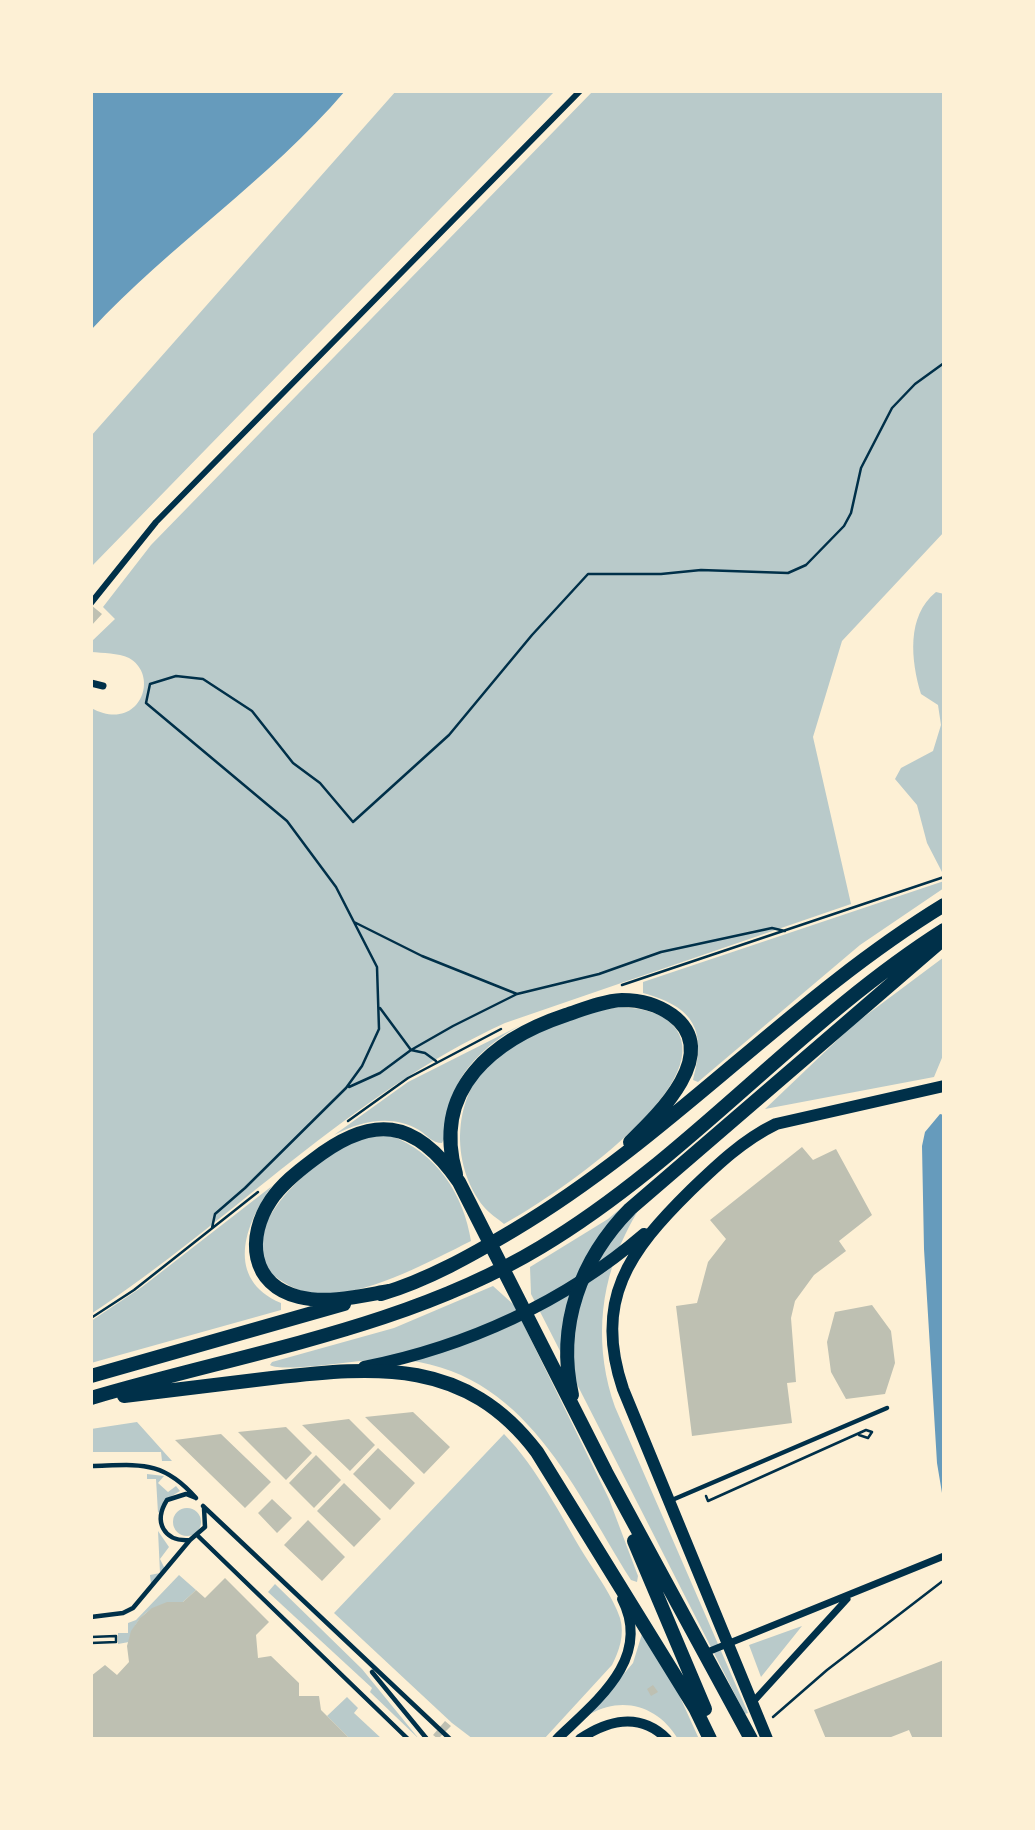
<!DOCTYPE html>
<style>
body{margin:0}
#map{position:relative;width:1035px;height:1830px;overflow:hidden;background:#fdf0d5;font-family:Jost,sans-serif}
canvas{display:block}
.frame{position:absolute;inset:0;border:93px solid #fdf0d5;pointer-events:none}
</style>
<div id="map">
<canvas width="1035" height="1830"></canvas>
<div class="frame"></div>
</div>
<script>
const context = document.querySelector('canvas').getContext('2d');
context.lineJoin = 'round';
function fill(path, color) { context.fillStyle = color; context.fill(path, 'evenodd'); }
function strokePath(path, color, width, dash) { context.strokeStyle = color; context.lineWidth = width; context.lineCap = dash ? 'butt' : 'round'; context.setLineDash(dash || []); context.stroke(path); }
fill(new Path2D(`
 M396 91H555L91 567V436Z
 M593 91H944V532L842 641 813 737 851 904 505 1023C350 1094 232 1221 91 1314V708C139 734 161 676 129 658 118 653 103 653 91 652V642L115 619 103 607 151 545Z
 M936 592 944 594 942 872 927 843 917 805 895 779 901 768 933 751 941 725 938 705 921 694C911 661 906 616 936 592Z
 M944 881V888L860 945 698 1082 693 1080C707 1030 694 1007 643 993V982Z
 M944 957V1053L934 1077 765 1109 853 1025Z
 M619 1007C641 1008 668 1012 679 1034 708 1094 548 1200 504 1224 498 1219 489 1213 484 1207 449 1164 452 1093 496 1057 524 1034 583 1012 619 1007Z
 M521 1025C493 1040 464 1064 453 1095 448 1110 450 1130 442 1143 432 1143 427 1135 419 1130 392 1114 361 1121 334 1135L408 1082Z
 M391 1136C436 1152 464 1195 471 1241 431 1261 375 1291 331 1294 312 1296 295 1290 280 1280 222 1240 309 1165 345 1145 360 1136 375 1136 391 1136Z
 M656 1179C647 1198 634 1215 625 1235 598 1290 595 1350 615 1407L748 1713 745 1714 531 1294 530 1267 608 1219Z
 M272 1186C244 1225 225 1279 281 1303V1310L91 1363V1321L142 1287Z
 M493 1286 514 1305 609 1499 638 1576 637 1582 631 1580C569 1481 519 1358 381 1359 359 1360 284 1373 270 1365L272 1362 394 1328Z
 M137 1422 172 1461H162L161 1452H91V1429Z
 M504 1434C538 1469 560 1515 585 1556 597 1575 613 1597 620 1618 625 1635 619 1651 612 1665L544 1739H473L452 1723 334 1613Z
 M147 1474 164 1476 158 1483 168 1492 176 1486 180 1491 167 1499 158 1513 156 1479H147Z
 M173 1522a14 14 0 1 1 28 0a14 14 0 1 1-28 0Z
 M158 1531 169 1547 160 1559 165 1569 151 1584 150 1575 160 1573Z
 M179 1575 196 1590 183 1602C156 1602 135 1614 129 1642L118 1644V1633H128V1623L136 1620Z
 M275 1584 362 1669 419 1739 370 1692 372 1688 268 1592Z
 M802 1626 761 1677 749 1645Z
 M642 1634 675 1686 699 1739H678C659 1707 624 1695 590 1714L633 1663Z
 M347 1697 358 1708 354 1713 382 1739H350L327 1716Z`), '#b9caca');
fill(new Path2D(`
 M91 91H345C269 180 170 245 91 330Z
 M940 1114 944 1115V1505L937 1463 924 1249 922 1146 925 1132Z`), '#669bbc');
fill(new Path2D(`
 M91 605 102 614 91 626Z
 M802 1147 813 1160 836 1149 872 1215 839 1241 846 1251 814 1275 795 1301 791 1318 796 1382 787 1383 792 1423 692 1436 676 1306 697 1303 708 1262 726 1239 710 1220Z
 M872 1305 891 1331 895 1363 885 1394 846 1399 831 1372 827 1342 835 1312Z
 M413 1412 450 1447 424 1474 365 1417Z
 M349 1419 375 1445 350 1471 302 1425Z
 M286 1427 312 1453 286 1480 238 1432Z
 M221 1434 271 1482 245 1508 175 1440Z
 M378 1448 415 1483 390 1510 353 1474Z
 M316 1455 341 1480 314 1508 289 1483Z
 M344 1483 381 1519 354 1547 317 1511Z
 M272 1499 292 1518 277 1533 258 1513Z
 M308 1520 345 1557 322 1581 284 1545Z
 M225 1578 269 1622 256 1635 258 1658 271 1656 299 1683V1696H319L321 1710 350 1739H91V1676L105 1665 117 1675 129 1662 127 1646 131 1631 140 1618 152 1608 167 1602H183L196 1590 205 1598Z
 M944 1660V1739H913L909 1730 886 1739H826L814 1710Z
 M653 1685 658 1692 651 1696 647 1689Z
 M445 1721 451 1726 438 1739 433 1735Z`), '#bec0b2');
strokePath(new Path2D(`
 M354 922 422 956 517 994
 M622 985 944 877
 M380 1008 411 1050 425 1053 436 1061
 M349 1087 380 1073 411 1050 453 1026 517 994 599 974 661 952 772 928 785 931
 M348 1121 408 1078 501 1029
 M212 1228 215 1214 245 1188 346 1088 362 1066 379 1029 377 967 336 887 287 821 146 703 150 684 176 676 203 679 252 711 293 763 320 783 353 822 449 735 532 635 588 574H661L701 570 788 573 806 565 844 526 851 513 861 468 892 408 915 384 944 363
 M91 1318 134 1290 258 1192
 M706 1496 708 1501 866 1430 872 1432 868 1438 859 1435
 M91 1637 116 1636V1642L91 1643
 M773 1717 827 1670 944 1580`), '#003049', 2.5);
strokePath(new Path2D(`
 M91 1466C139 1465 162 1459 196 1498
 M196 1498 186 1494 167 1500C153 1522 164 1542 190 1540L205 1527 204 1508
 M672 1500 887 1408
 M203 1506 450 1739
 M198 1536 408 1739
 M91 1617 123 1613 133 1608 190 1540
 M372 1672 427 1739`), '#003049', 4.5);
strokePath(new Path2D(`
 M91 603 156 522 580 91`), '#003049', 6);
strokePath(new Path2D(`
 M91 683 103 686
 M705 1653 944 1556
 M752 1703 847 1599`), '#003049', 7);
strokePath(new Path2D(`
 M557 1739C595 1702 653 1659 622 1599
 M580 1739C608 1720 640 1712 667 1739`), '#003049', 10);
strokePath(new Path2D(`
 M364 1367C466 1347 565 1302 644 1234
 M767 1739 623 1389C593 1300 629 1251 691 1190 717 1165 743 1140 776 1124L944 1086`), '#003049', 12);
strokePath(new Path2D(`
 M456 1174C431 1089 494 1039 566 1015 584 1009 603 1001 622 1000 640 1000 658 1005 672 1015 723 1052 659 1114 630 1142
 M389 1291C360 1296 328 1304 299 1297 250 1285 246 1237 271 1200 282 1184 297 1172 313 1160 372 1114 415 1118 459 1182L606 1472 751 1739
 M381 1294C428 1280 472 1255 514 1230 669 1138 790 999 944 905
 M91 1376 344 1304
 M572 1395C556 1325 581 1259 630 1209L940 942
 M124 1396C173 1390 222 1384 272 1378 377 1366 466 1358 537 1452L695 1708 710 1739
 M91 1398C242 1353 405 1329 541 1247 688 1159 799 1022 944 930
 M634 1541 705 1709`), '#003049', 14);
</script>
